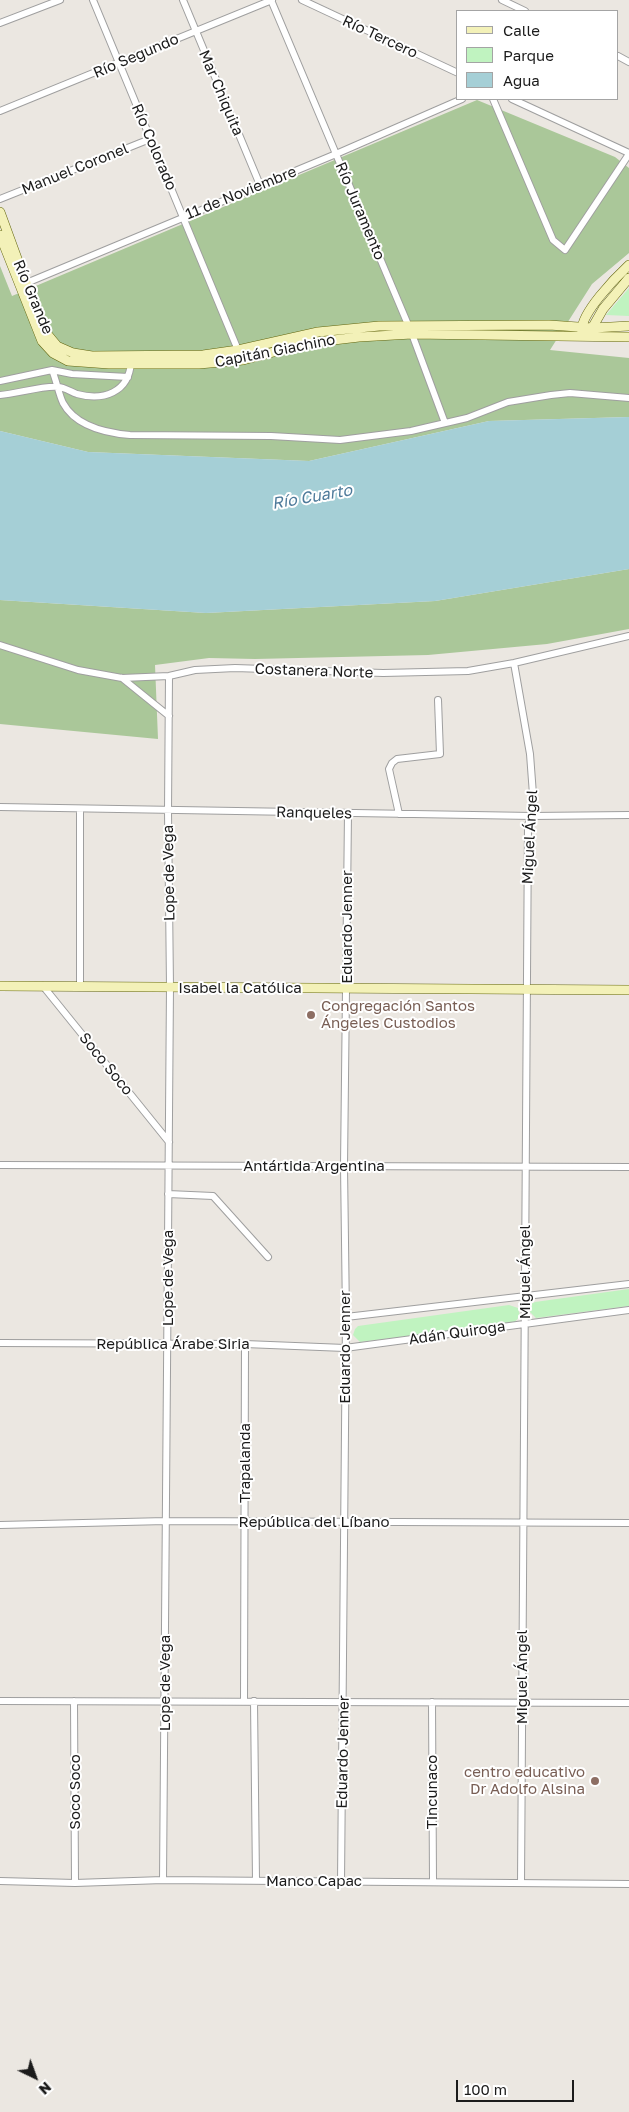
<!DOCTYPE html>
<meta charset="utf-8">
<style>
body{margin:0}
#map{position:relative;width:629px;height:2112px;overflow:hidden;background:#ebe7e1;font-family:"Golos Text",sans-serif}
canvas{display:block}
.legend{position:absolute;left:456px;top:10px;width:162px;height:90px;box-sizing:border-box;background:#fff;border:1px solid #a4a4a4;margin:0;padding:6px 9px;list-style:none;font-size:15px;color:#1b1b1b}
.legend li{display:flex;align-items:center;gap:10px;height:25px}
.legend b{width:25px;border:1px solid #a4a4a4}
.north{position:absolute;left:10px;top:2052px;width:50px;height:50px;-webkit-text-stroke:4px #fff;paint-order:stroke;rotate:138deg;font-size:14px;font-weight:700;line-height:20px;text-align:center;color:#1b1b1b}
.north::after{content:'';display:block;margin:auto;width:18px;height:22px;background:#1b1b1b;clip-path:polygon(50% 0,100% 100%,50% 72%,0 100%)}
.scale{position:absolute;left:456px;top:2080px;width:118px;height:22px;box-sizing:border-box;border:2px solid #1b1b1b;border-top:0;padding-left:6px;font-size:15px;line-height:18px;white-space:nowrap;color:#1b1b1b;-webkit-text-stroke:4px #fff;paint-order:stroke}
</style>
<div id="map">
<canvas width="629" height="2112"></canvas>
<ul class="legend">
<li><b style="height:6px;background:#f3f1b8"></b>Calle</li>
<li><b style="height:14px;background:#c0f3c0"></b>Parque</li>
<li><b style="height:14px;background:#a5cfd6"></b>Agua</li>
</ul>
<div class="north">N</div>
<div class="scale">100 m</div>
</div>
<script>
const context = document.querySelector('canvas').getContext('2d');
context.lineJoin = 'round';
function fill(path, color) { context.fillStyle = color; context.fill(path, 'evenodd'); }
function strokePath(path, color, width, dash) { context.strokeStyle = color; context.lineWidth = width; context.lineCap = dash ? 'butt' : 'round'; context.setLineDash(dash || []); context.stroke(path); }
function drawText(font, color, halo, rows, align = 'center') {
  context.font = font + ' "Golos Text",sans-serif'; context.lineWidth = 4; context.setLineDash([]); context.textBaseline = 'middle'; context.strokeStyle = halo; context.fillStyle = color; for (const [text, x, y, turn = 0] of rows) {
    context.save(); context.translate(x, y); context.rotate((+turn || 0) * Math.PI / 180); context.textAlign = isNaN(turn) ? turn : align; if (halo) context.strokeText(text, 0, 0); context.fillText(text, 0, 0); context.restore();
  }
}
fill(new Path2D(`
 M477 100 615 157 629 168V253L592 284 550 350 629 358V417L489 421 309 461 88 452 0 431V266L12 296Z
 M629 569V629L547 644 428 655 255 659 209 658 155 665 158 739 0 724V600L206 613 435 601Z`), '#aac799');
fill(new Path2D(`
 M629 288V316L606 315Z
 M629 1289V1306L536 1318 529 1311 531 1304 535 1302Z
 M509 1305 518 1308 520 1316 514 1323 360 1342 353 1335 355 1329 358 1326Z`), '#c0f3c0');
fill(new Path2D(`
 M629 417V569L435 601 206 613 0 600V431L88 452 309 461 489 421Z`), '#a5cfd6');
const street = new Path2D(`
 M93 0 238 350
 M183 0 260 185
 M271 0 412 334 445 423
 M302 0 458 73
 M502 0 525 11
 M0 23 60 0
 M618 56 629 62
 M493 99 553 240 565 250 629 154
 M512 99 629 153
 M0 111 272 0
 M0 199 150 139
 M24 284 336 154 462 99
 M52 370C56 379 59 395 63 403 76 427 106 433 130 435L271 436 340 440 411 431 467 418 508 402 551 395 570 393 629 398
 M0 381 52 370 72 374 128 377
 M0 395C16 394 45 385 58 387 64 387 71 392 77 394 103 401 129 393 131 362
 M0 645 78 670 122 678 169 676 195 670 235 668 383 673 468 671 514 663 629 636
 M514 663 530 754 534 808 528 825 521 1883
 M122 678 169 716
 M0 807 532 816 629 815
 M80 810V987
 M399 814 389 769 392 763 397 759 440 754 438 700
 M43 986 169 1142
 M0 1165 629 1167
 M168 1194 213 1196 268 1257
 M346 1317 629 1284
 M0 1343 245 1344 345 1348 629 1310
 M0 1525 166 1521 629 1523
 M0 1701 629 1703
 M74 1701 75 1883
 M244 1701 245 1344
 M254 1701 256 1881
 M432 1702 433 1882
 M163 1880 170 987 168 811 169 676
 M0 1881 75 1883 163 1880 629 1884
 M341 1882 346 1317 344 1166 348 813`);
const secondary = new Path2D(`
 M0 212 26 283 47 334 57 346 73 353 92 356 203 355 238 350 318 332 379 326 549 325 593 328 629 326
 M0 235 42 341 53 353 68 361 109 364H199L243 360 308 343 359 337 412 334 629 337
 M591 330 603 309 629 278
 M582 331C580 314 616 277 629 265
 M0 986 629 990`);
strokePath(street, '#9f9f9f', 8);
strokePath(secondary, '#63660e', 10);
strokePath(street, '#fff', 6);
strokePath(secondary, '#f3f1b8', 9);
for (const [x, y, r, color] of [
 [311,1015,5,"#8d6e63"],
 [595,1781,5,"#8d6e63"]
]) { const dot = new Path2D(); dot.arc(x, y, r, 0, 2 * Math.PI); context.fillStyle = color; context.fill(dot); strokePath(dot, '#fff', 2); }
drawText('15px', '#1b1b1b', '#fff', [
 ["Río Tercero",380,37,25],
 ["Río Segundo",136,56,-23],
 ["Mar Chiquita",221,93,67],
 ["Río Colorado",154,147,67],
 ["Manuel Coronel",75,169,-22],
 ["11 de Noviembre",241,193,-22],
 ["Río Juramento",360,211,67],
 ["Río Grande",33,297,67],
 ["Capitán Giachino",275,351,-11],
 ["Costanera Norte",314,671,2],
 ["Ranqueles",314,813,1],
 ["Miguel Ángel",530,837,-87],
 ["Lope de Vega",169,873,-91],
 ["Eduardo Jenner",347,927,-90],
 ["Isabel la Católica",240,988],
 ["Soco Soco",106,1064,51],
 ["Antártida Argentina",314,1166],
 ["Miguel Ángel",525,1272,-90],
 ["Lope de Vega",168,1278,-90],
 ["Adán Quiroga",457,1333,-8],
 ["República Árabe Siria",173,1344],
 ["Eduardo Jenner",345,1347,-90],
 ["Trapalanda",245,1463,-90],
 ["República del Líbano",314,1522],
 ["Miguel Ángel",522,1677,-90],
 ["Lope de Vega",165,1683,-90],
 ["Eduardo Jenner",343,1752,-89],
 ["Soco Soco",75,1792,-90],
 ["Tincunaco",432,1792,-90],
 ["Manco Capac",314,1881]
]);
drawText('15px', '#785e54', '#fff', [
 ["Congregación Santos",321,1006],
 ["Ángeles Custodios",321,1023],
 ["centro educativo",585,1772,"right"],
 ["Dr Adolfo Alsina",585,1789,"right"]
], 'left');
drawText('italic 16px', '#4e7a9a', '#fff', [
 ["Río Cuarto",312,497,-10]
]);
</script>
